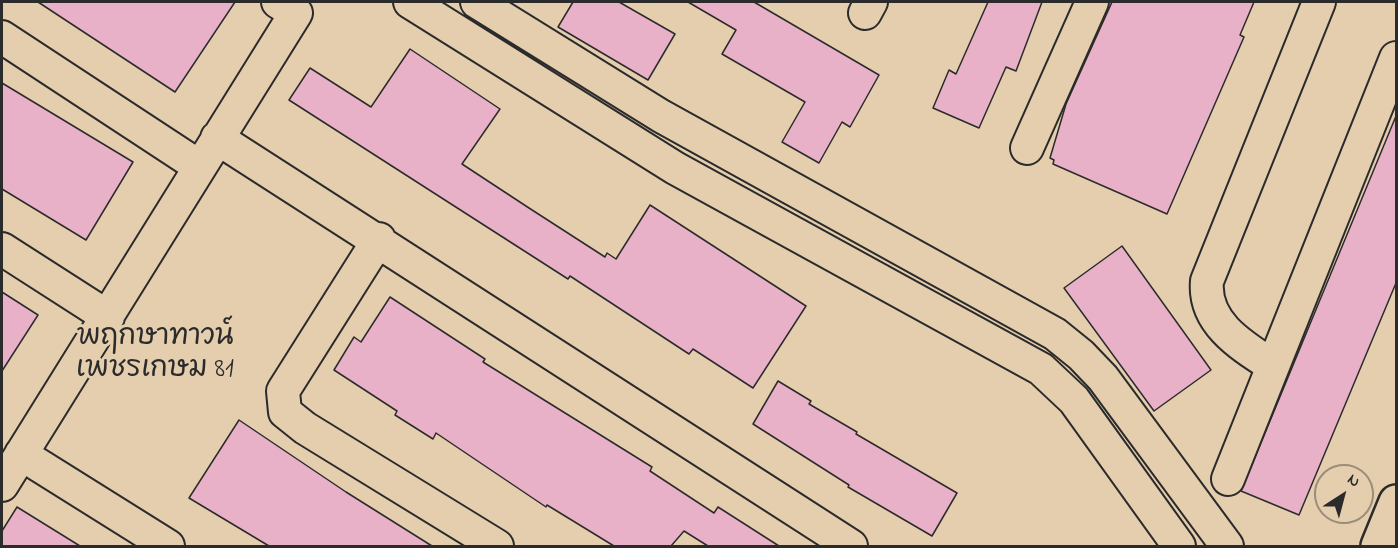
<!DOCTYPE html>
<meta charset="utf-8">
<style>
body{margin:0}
#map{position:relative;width:1398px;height:548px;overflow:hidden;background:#e4ceae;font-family:"Indie Flower",sans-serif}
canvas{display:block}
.frame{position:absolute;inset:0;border:3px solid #2b2b2b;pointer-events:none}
.north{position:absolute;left:1314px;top:464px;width:60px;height:60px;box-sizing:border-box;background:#e4ceae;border:2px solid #9a8d7a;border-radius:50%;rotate:36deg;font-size:16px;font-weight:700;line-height:24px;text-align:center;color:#2b2b2b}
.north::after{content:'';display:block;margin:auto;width:21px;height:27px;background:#2b2b2b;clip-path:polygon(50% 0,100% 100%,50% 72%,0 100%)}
</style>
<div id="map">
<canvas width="1398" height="548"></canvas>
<div class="frame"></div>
<div class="north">N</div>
</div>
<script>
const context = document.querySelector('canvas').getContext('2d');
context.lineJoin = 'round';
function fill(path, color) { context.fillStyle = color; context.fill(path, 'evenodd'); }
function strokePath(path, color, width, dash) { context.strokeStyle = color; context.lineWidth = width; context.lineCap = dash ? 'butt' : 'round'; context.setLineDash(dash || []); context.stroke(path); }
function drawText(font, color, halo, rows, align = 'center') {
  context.font = font + ' "Indie Flower","Playpen Sans Thai",sans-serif'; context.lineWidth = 6; context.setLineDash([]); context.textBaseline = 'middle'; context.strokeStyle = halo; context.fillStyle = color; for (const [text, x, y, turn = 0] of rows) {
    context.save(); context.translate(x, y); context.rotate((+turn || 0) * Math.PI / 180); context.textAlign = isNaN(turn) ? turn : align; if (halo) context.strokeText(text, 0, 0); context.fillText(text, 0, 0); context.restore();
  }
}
const building = new Path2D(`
 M38 2H235L175 92Z
 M573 2H619L675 34 648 80 558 27Z
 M688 2H754L879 75 850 127 842 122 819 163 782 142 805 102 722 54 736 30Z
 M988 2H1042L1016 71 1006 67 979 128 933 108 949 70 956 74Z
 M1112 2H1254L1240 35 1244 37 1167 214 1053 164 1054 160 1050 158 1066 104Z
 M410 49 500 109 462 164 529 208 605 257 607 253 616 259 650 205 806 306 753 388 693 349 689 354 570 276 568 279 289 100 310 68 371 107Z
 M2 83 133 162 86 240 2 189Z
 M1396 116V283L1299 515 1241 491Z
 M1122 246 1211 370 1154 411 1064 288Z
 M2 292 38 315 2 371Z
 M390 297 485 359 483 362 652 467 650 471 714 513 718 507 779 546H708L684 531 671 546H614L547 505 546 507 436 433 433 439 395 415 397 411 334 370 354 337 361 342Z
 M778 381 811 401 809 404 857 432 856 434 957 493 932 536 848 487 849 485 753 424Z
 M239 420 346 492 432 546H269L189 498Z
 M17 507 80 546H2V531Z`);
fill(building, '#e8b1c8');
strokePath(building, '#2b2b2b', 1.5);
const minor = new Path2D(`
 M410 2 675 168 1041 369 1074 400 1179 546
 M477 2 661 116 1055 334 1081 355 1103 378 1227 546
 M865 13 871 2
 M2 37 200 167
 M217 138 851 546
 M1027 148 1092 2
 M379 239 283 391 285 412 305 428 497 546
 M2 249 108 317
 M1273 366C1242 346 1203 323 1207 281L1319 2
 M21 454 168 546
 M1228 479 1396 58
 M2 485 296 13 278 2`);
const secondary = new Path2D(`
 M1378 546 1396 502`);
strokePath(minor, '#2b2b2b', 36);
strokePath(secondary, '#2b2b2b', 38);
strokePath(minor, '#e4ceae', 32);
strokePath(secondary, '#e4ceae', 33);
drawText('28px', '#2b2b2b', '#e4ceae', [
 ["พฤกษาทาวน์",155,339],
 ["เพชรเกษม 81",155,371]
]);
</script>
